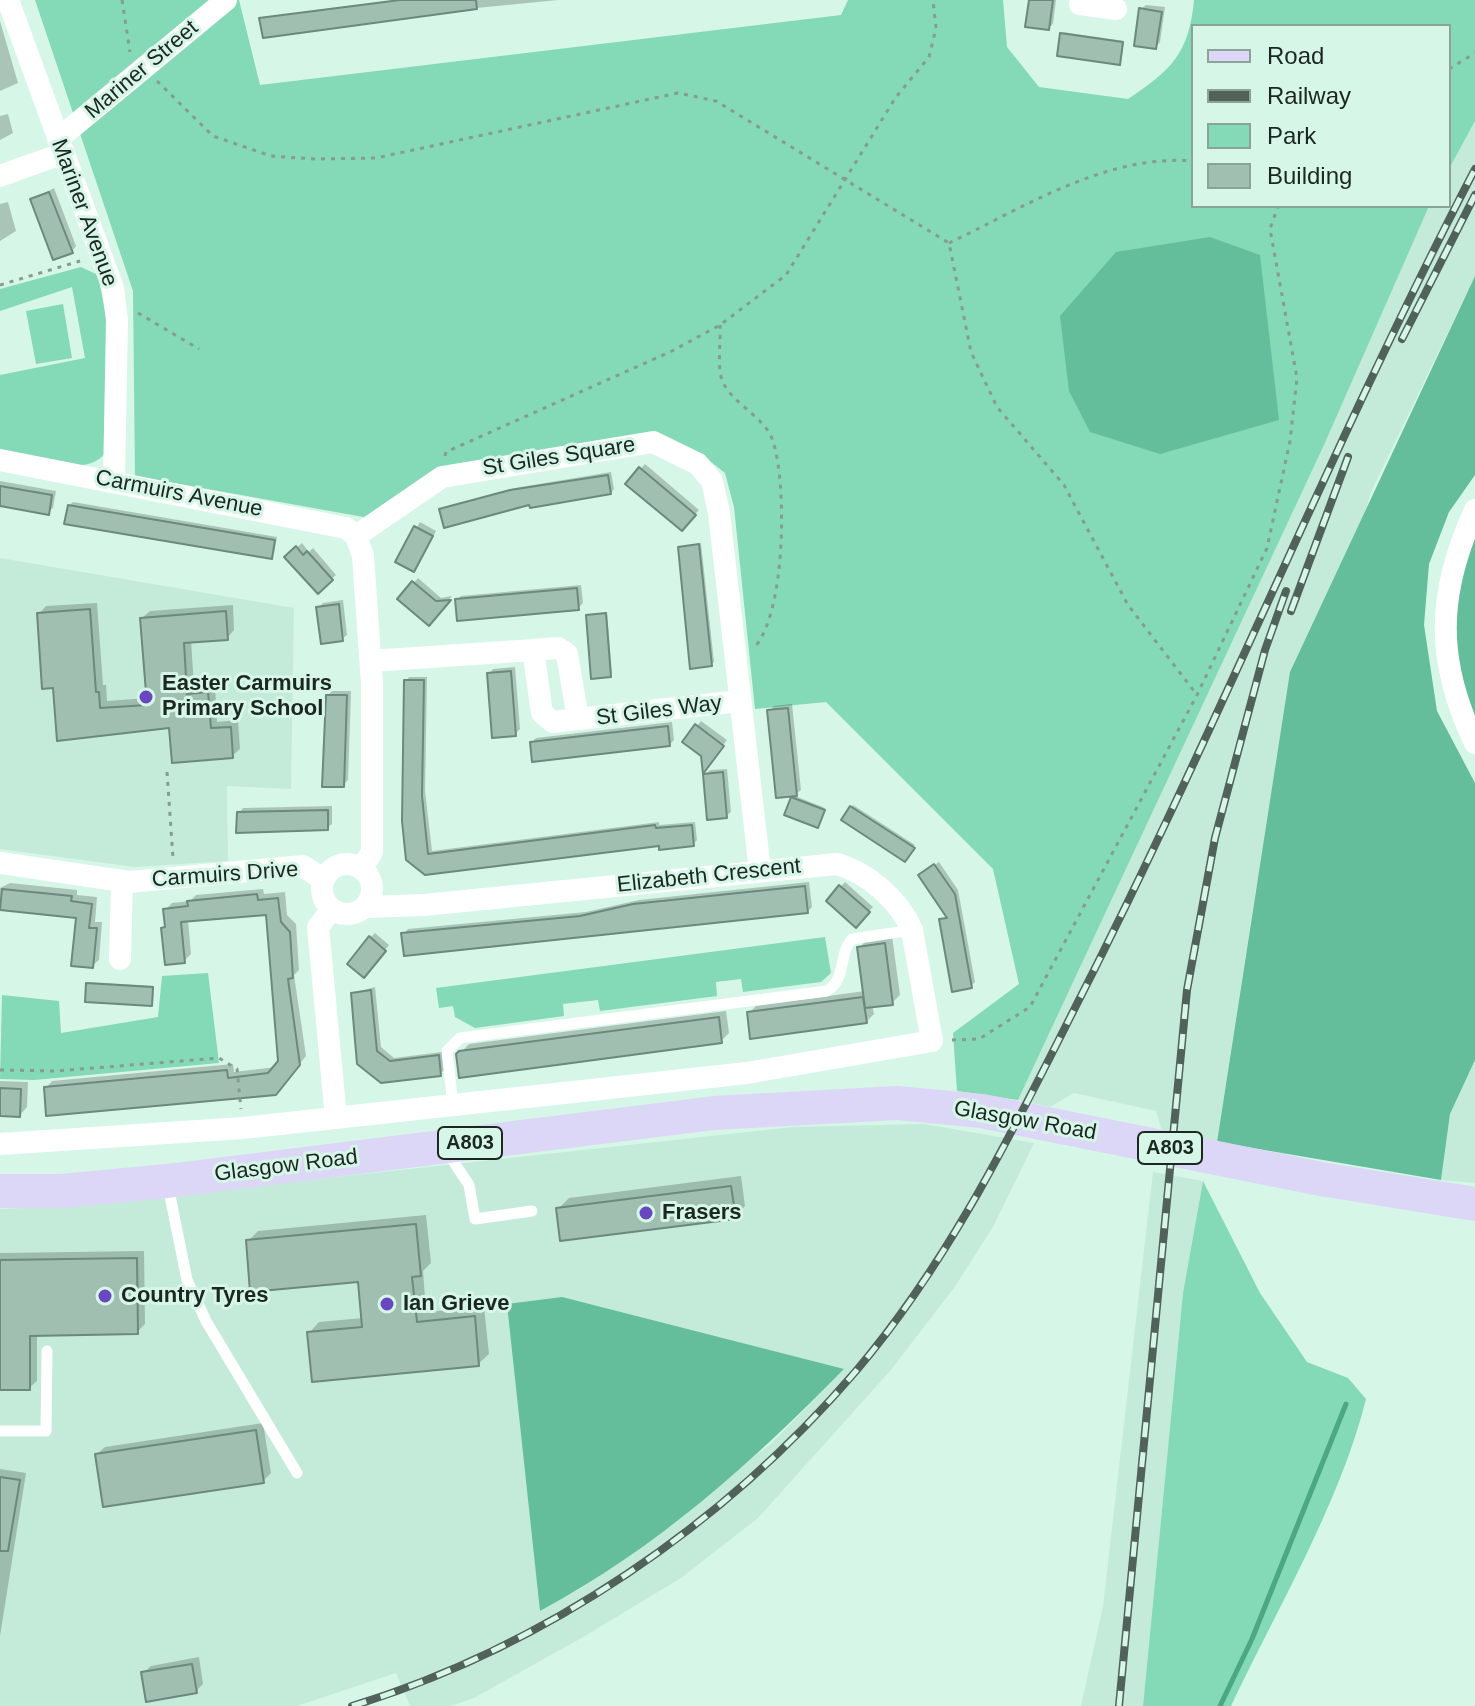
<!DOCTYPE html>
<style>
body{margin:0}
#map{position:relative;width:1475px;height:1706px;overflow:hidden;background:#d6f6e7;font-family:Helvetica,sans-serif}
canvas{display:block}
.legend{position:absolute;left:1191px;top:24px;width:260px;height:184px;box-sizing:border-box;background:#d6f6e7;border:2px solid #8ca398;margin:0;padding:10px 14px;list-style:none;font-size:24px;color:#1c2722}
.legend li{display:flex;align-items:center;gap:16px;height:40px}
.legend b{width:40px;border:2px solid #8ca398}
</style>
<div id="map">
<canvas width="1475" height="1706"></canvas>
<ul class="legend">
<li><b style="height:10px;background:#dcd7f7"></b>Road</li>
<li><b style="height:10px;background:#51625a"></b>Railway</li>
<li><b style="height:22px;background:#84d9b7"></b>Park</li>
<li><b style="height:22px;background:#a0bfb1"></b>Building</li>
</ul>
</div>
<script>
const context = document.querySelector('canvas').getContext('2d');
context.lineJoin = 'round';
function fill(path, color) { context.fillStyle = color; context.fill(path, 'evenodd'); }
function strokePath(path, color, width, dash) { context.strokeStyle = color; context.lineWidth = width; context.lineCap = dash ? 'butt' : 'round'; context.setLineDash(dash || []); context.stroke(path); }
function drawText(font, color, halo, rows, align = 'center') {
  context.font = font + ' Helvetica,sans-serif'; context.lineWidth = 6; context.setLineDash([]); context.textBaseline = 'middle'; context.strokeStyle = halo; context.fillStyle = color; for (const [text, x, y, turn = 0] of rows) {
    context.save(); context.translate(x, y); context.rotate((+turn || 0) * Math.PI / 180); context.textAlign = isNaN(turn) ? turn : align; if (halo) context.strokeText(text, 0, 0); context.fillText(text, 0, 0); context.restore();
  }
}
fill(new Path2D(`
 M1475 121V276L1371 492 1256 888 1217 1142 1163 1134 1156 1111 1074 1093 1050 1107 1018 1100 1324 445 1421 221 1429 206H1449V169Z
 M0 558 294 608 291 789 227 786 228 861 135 867 0 849Z
 M1475 1060V1183L1441 1180 1450 1114Z
 M924 1124 1034 1143 993 1227 954 1288 890 1371 758 1518 681 1578 585 1636 474 1698 451 1706H410L396 1673 297 1706H0V1209L72 1206 793 1127ZM844 1369 772 1443 582 1588 540 1610Z
 M1153 1172 1203 1181 1183 1293 1143 1706H1081L1103 1606Z`), '#c4ebd9');
fill(new Path2D(`
 M35 0H239L260 85 841 15 848 0H1003L1007 47 1039 87 1128 99C1171 70 1189 54 1194 0H1475V121L1449 169V26H1193V206H1429L1324 445 1018 1100 957 1091 953 1033 1019 984 993 869 826 702 755 709 734 507 725 473 701 454 661 435 437 470 369 518 135 476 133 291Z
 M81 267 98 275 108 327 106 452C87 480 28 458 0 453V375L85 358 72 287 0 311V289Z
 M63 304 72 358 36 364 26 311Z
 M825 937 831 973 821 982 743 992 741 979 716 982 717 996 600 1011 598 1000 563 1004 564 1016 475 1028 455 1017 453 1006 439 1008 436 988Z
 M208 973 219 1063 34 1080 0 1079 2 995 59 1001 61 1033 158 1017 162 976Z
 M1203 1181 1260 1293 1307 1362 1348 1378 1366 1399C1340 1503 1277 1609 1231 1706H1143L1183 1293Z`), '#84d9b7');
fill(new Path2D(`
 M1210 237 1260 255 1279 420 1160 454 1090 432 1069 391 1060 316 1116 252Z
 M1475 276V475L1449 512 1429 564 1424 625 1437 711 1475 783V1060L1450 1114 1441 1180 1217 1142 1290 672Z
 M1475 527V721L1453 649 1461 569Z
 M562 1297 844 1369C753 1462 656 1549 540 1611L507 1304Z`), '#64be9b');
fill(new Path2D(`
 M395 0H558L446 11 261 19Z
 M1031 0H1056L1053 24 1048 28Z
 M1146 5 1165 7 1160 42 1156 47 1141 9Z
 M0 21 18 83 0 91Z
 M1063 32 1124 41 1121 61 1062 34Z
 M8 114 13 133 0 140V116Z
 M54 188 76 246 72 251 32 200Z
 M8 202 16 231 0 241V204Z
 M645 464 699 510 682 529 628 483Z
 M611 472 614 489 611 493 441 510 515 488Z
 M0 481 56 491 53 508 48 512 0 504Z
 M73 502 277 537 274 553 271 556 69 506Z
 M420 522 436 531 418 565 398 561Z
 M302 543 309 552 313 548 336 575 318 591 287 557Z
 M701 543 714 662 711 664 680 548Z
 M418 578 441 598 452 596 433 619 400 599Z
 M581 585 583 603 578 608 457 600 461 596Z
 M343 600 347 635 342 639 319 607 323 603Z
 M97 603 103 685H106L107 701 148 698 142 618 150 611 233 605 234 630 227 638 191 640 194 687 215 686 217 722 238 720 240 749 232 756 171 726 59 738 55 686 39 614 46 606Z
 M607 612 612 673 610 675 588 616Z
 M515 667 520 729 515 734 489 674 493 669Z
 M409 677H427L425 791 432 851 659 822V825L695 822 697 840 693 844 660 843 426 873 406 681Z
 M332 691H351L348 780 343 785 327 696Z
 M792 704 801 790 796 794 769 711 774 706Z
 M701 721 727 740 707 767 697 726Z
 M672 722 674 740 669 745 532 742 536 738Z
 M727 769 731 812 726 816 705 775 710 770Z
 M795 796 825 808 819 824 793 798Z
 M853 805 915 845 907 858 844 820Z
 M332 806V824L327 828 239 813 243 808Z
 M939 862 958 890 975 982 971 986 941 920 948 916 924 872Z
 M809 882 812 907 807 912 403 934 408 929 586 912 639 900Z
 M845 882 873 907 856 925 828 901Z
 M10 883 77 890V895L97 897 95 922H102L99 960 92 966 78 916 0 908V888Z
 M263 889 264 894 285 892 287 915 296 924 299 970 294 975 306 1056 282 1085 46 1088 52 1081 233 1064 234 1072 276 1067 280 1062 268 912 188 920 191 954 184 961 165 910 172 903 190 901 196 895Z
 M375 933 389 945 369 970 370 938Z
 M892 936 900 995 892 1003 872 1005 874 1014 866 1022 749 1013 756 1006 865 991 859 948 867 940Z
 M89 982 154 986 153 1002 88 984Z
 M375 987 381 1047 394 1058 442 1052 444 1070 440 1074 382 1081 353 993Z
 M726 1011 729 1033 721 1041 458 1055 469 1044Z
 M0 1081 28 1082 27 1107 20 1115 0 1114Z
 M741 1176 745 1206 735 1217 558 1209 569 1198Z
 M426 1215 431 1263 423 1271 426 1312 484 1307 489 1354 478 1364 309 1333 319 1322 363 1318 360 1279 248 1241 258 1231Z
 M144 1251 145 1324 137 1332 37 1334V1381L29 1388H0V1253Z
 M263 1423 271 1473 263 1481 97 1454 105 1447Z
 M0 1469 26 1473 0 1636Z
 M199 1657 203 1684 196 1691 143 1673 151 1666Z`), '#0003');
strokePath(new Path2D(`
 M1220 1706 1252 1639 1346 1404`), '#4ca785', 5);
const building = new Path2D(`
 M400 0H476L477 9 263 38 259 18Z
 M1029 0H1053L1049 30 1025 27Z
 M1139 8 1162 12 1156 49 1134 46Z
 M1060 33 1123 42 1120 65 1057 56Z
 M49 192 73 253 53 260 30 199Z
 M639 467 696 515 682 531 625 484Z
 M608 475 611 494 530 508 529 505 444 528 439 509 510 490Z
 M0 486 52 495 49 515 0 506Z
 M68 505 275 540 272 559 64 524Z
 M414 526 433 536 414 572 395 562Z
 M699 544 712 666 690 669 678 547Z
 M296 546 303 555 307 551 333 580 318 594 284 557Z
 M412 581 436 601 451 600 429 626 397 599Z
 M577 588 579 610 457 621 455 599Z
 M339 604 343 641 321 644 316 607Z
 M90 609 96 692H99L100 708 147 705 140 618 226 611 228 640 184 643 187 694 208 692 211 728 231 727 233 758 172 763 169 728 57 741 53 688 42 689 37 613Z
 M606 613 611 677 591 679 586 615Z
 M511 671 516 736 492 738 487 673Z
 M404 680H424L422 796 428 854 655 825 656 828 692 825 694 846 659 850V846L425 875 406 860 402 821Z
 M326 695H347L344 787H322Z
 M788 708 797 796 776 798 767 710Z
 M695 724 724 746 703 774 701 756 682 742Z
 M668 726 670 746 532 762 530 742Z
 M723 772 727 818 707 820 703 774Z
 M791 797 825 810 818 828 784 815Z
 M850 806 915 848 905 862 841 820Z
 M328 810V830L236 833 237 812Z
 M934 864 955 894 972 988 952 992 939 919 947 918 918 875Z
 M839 885 870 912 856 928 826 901Z
 M805 886 808 913 404 956 401 933 580 916 633 904Z
 M2 889 72 896 71 901 92 904 89 928H97L93 968 71 966 76 918 0 910Z
 M257 894 258 900 278 898 281 922 290 932 293 978 288 979 300 1065 276 1095 46 1116 44 1087 227 1070 228 1078 268 1073 278 1061 266 915 181 922 185 963 165 965 161 928 165 927 163 909 188 906 187 901Z
 M369 936 386 951 364 978 347 964Z
 M885 943 893 1005 865 1008 857 947Z
 M86 983 153 987 152 1006 85 1002Z
 M371 990 377 1051 390 1061 439 1055 441 1076 381 1083 357 1064 351 993Z
 M863 997 867 1023 750 1039 747 1012Z
 M719 1017 722 1043 459 1078 456 1054 459 1051Z
 M0 1088 21 1089 20 1117 0 1116Z
 M731 1186 736 1219 560 1241 556 1208Z
 M416 1224 421 1276 412 1277 417 1322 475 1316 479 1366 312 1382 307 1332 362 1327 358 1282 250 1292 246 1240Z
 M137 1258 138 1334 30 1336V1390H0V1260Z
 M256 1430 264 1483 103 1507 95 1454Z
 M0 1477 20 1480 8 1551H0Z
 M192 1664 197 1693 146 1702 141 1672Z`);
fill(building, '#a0bfb1');
strokePath(building, '#6b897c', 2);
strokePath(new Path2D(`
 M122 0 130 52
 M1449 69 1475 53
 M157 81 213 136 271 156 314 159 376 158 678 93 716 101 949 243 971 352 997 407 1064 485 1128 605 1197 695
 M949 243C1025 207 1106 154 1193 161
 M0 285 80 261
 M138 313 199 349
 M720 325C721 341 717 366 722 380 732 405 764 415 773 441 787 485 786 613 754 648
 M445 456 446 452 672 351 720 325 786 275 896 97 929 57 936 28 933 0
 M167 772 173 858
 M952 1040 979 1039 1030 1007 1197 695 1267 548 1290 441 1297 378 1270 229 1278 206
 M0 1070 56 1071 219 1058 237 1069 241 1109`), '#859c91', 3, [4, 6]);
strokePath(new Path2D(`
 M453 1105 447 1051 460 1038 827 991C847 978 838 955 852 939L912 930
 M447 1152 469 1185 475 1219 532 1211
 M168 1186 187 1280 206 1321 297 1473
 M0 1431H46L47 1351`), '#fff', 11);
strokePath(new Path2D(`
 M8 0 113 288 117 320 114 481
 M1080 4 1116 9
 M58 139 226 0
 M0 176 64 153
 M0 460 346 528 356 536
 M1475 510C1437 593 1435 660 1475 743
 M356 536 442 477 653 442 698 464 712 481 719 513 760 871
 M356 536 363 556 372 684V852L361 869
 M558 648 567 654 578 719 553 722 542 713 533 650Z
 M371 661 533 650
 M578 719 739 701
 M0 863 129 882 303 866 324 880
 M322 889a25 25 0 1 1 50 0a25 25 0 1 1-50 0Z
 M332 909 318 927 336 1118
 M120 959 122 882
 M0 1144 243 1128 747 1073 932 1041 912 930C900 901 867 872 837 864L424 905 365 907`), '#fff', 22);
strokePath(new Path2D(`
 M0 1191H62L167 1181 714 1113 897 1103 982 1111 1321 1179 1475 1204`), '#dcd7f7', 34);
const rail = new Path2D(`
 M1402 339 1475 195
 M1291 611 1348 457
 M352 1706C545 1647 725 1524 856 1371 953 1257 1017 1122 1084 990 1221 720 1335 438 1475 169
 M1119 1706 1187 990 1215 838 1265 650 1286 591`);
strokePath(rail, '#51625a', 8);
strokePath(rail, '#d6f6e7', 5, [15]);
for (const [x, y, r, color] of [
 [146,697,8,"#6847c0"],
 [646,1213,8,"#6847c0"],
 [105,1296,8,"#6847c0"],
 [387,1304,8,"#6847c0"]
]) { const dot = new Path2D(); dot.arc(x, y, r, 0, 2 * Math.PI); context.fillStyle = color; context.fill(dot); strokePath(dot, '#d6f6e7', 3); }
for (const [x, y, w] of [
 [470,1143,64],
 [1170,1148,64]
]) { const box = new Path2D(); box.roundRect(x - w / 2, y - 16, w, 32, 6); context.fillStyle = '#d6f6e7'; context.fill(box); strokePath(box, '#1c2722', 2); }
drawText('bold 20px', '#1c2722', null, [
 ["A803",470,1143],
 ["A803",1170,1148]
]);
drawText('22px', '#1c2722', '#d6f6e7', [
 ["Mariner Street",142,70,-40],
 ["Mariner Avenue",84,213,70],
 ["St Giles Square",559,457,-9],
 ["Carmuirs Avenue",179,494,11],
 ["St Giles Way",659,711,-7],
 ["Carmuirs Drive",225,875,-4],
 ["Elizabeth Crescent",709,876,-6],
 ["Glasgow Road",1025,1121,10],
 ["Glasgow Road",286,1166,-7]
]);
drawText('bold 22px', '#1c2722', '#d6f6e7', [
 ["Easter Carmuirs",162,684],
 ["Primary School",162,709],
 ["Frasers",662,1213],
 ["Country Tyres",121,1296],
 ["Ian Grieve",403,1304]
], 'left');
</script>
